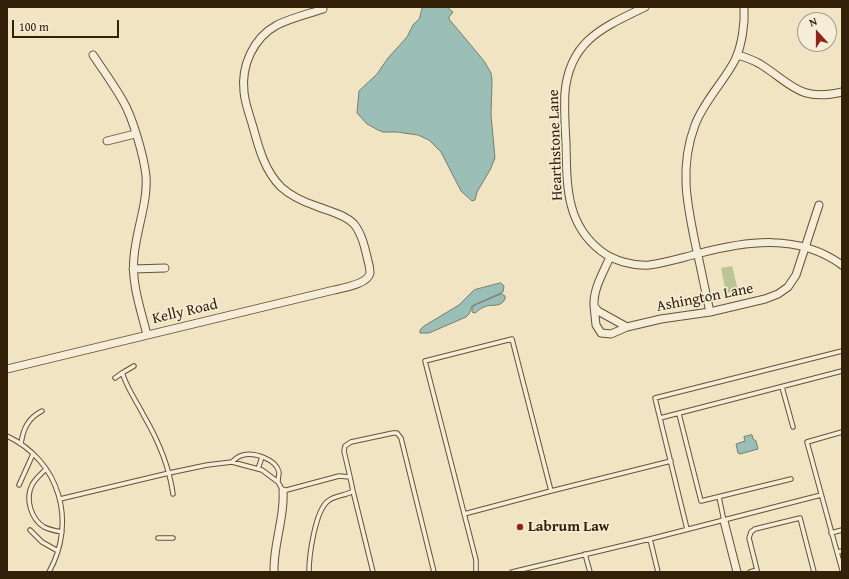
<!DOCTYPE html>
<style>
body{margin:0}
#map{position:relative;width:849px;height:579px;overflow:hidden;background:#f1e4c3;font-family:"Gentium Book Plus",serif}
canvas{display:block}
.frame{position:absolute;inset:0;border:8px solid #342109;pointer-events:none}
.north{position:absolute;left:797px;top:12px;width:40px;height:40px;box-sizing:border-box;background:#f6edd8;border:1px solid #a89b85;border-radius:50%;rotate:339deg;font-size:11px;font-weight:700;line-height:16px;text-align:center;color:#342109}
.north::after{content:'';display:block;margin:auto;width:14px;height:18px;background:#8f2418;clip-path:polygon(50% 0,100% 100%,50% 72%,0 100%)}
.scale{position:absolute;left:12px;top:20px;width:107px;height:18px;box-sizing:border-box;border:2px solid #342109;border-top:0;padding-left:5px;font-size:12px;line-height:14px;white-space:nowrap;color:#342109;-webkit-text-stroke:3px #f6edd8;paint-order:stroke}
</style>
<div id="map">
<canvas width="849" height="579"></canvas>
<div class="frame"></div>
<div class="north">N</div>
<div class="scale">100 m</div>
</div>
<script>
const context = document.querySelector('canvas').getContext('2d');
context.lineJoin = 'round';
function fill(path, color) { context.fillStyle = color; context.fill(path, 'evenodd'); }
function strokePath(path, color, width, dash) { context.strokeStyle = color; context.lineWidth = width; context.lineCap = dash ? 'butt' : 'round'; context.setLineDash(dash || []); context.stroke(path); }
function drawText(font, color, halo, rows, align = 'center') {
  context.font = font + ' "Gentium Book Plus",serif'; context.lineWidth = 3; context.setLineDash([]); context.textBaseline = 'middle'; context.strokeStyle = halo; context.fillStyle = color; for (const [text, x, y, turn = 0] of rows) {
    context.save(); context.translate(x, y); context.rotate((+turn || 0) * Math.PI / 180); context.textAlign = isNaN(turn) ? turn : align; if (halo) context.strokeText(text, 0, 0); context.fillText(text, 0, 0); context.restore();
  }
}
fill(new Path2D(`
 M732 266 738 291 726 293 721 268Z`), '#bbc493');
const water = new Path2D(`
 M423 7H447L453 12 449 17V19L484 61 491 73 492 81 491 115 495 158 490 170 477 192 475 200 472 201 461 191 441 152 429 140 418 135 397 132H383L378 130 367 124 357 113 359 91 377 74 388 58 407 37 413 25 419 19Z
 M501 283 504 286 503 292 472 306 469 314 466 317 429 333H420V330L424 326 459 305 474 290Z
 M502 294 505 296V299C500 309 491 303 484 307 481 308 478 311 475 313L472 312V308L475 305Z
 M752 435 753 439 756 441 758 449 740 454 738 453 736 444 745 441 744 437Z`);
fill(water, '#9bbeb6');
strokePath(water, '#727f71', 1);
const service = new Path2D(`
 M134 366 122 373 123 375C128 390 137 402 144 416 158 440 169 465 173 494
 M115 378 122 373
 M782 387 793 427
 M679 414 701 501 791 479
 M660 418 842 371
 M7 436C60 461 77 522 49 572
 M21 444C23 429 28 418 42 411
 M232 462C235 459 238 456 243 455 254 452 276 459 279 472 279 475 278 479 278 482
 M46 469C41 474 35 479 32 485 25 499 31 519 44 527 50 530 56 531 62 532
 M258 469 262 457
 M350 477 344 451 345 446 351 442 393 433H397L401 438 434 572
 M19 485 33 454
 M353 491 373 572
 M719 497 724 521
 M60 499 169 473 207 465 232 462 262 470 278 482 283 491 339 476 350 477 353 491C346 496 335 495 328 501 315 511 309 556 309 572
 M464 514 551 491
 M687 529 655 398 842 351
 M30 530 42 542 58 551
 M831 533 842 530
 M158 538H173
 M842 551 837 552 842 570
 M837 552 807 442 842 432
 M585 554 590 572
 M476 572V560L425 361 512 339 551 491 671 461
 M512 572 650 539
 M658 572 650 539 821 495
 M750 572 757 570 749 538 751 532 755 529 800 518 814 572`);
const minor = new Path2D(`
 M645 7C604 27 570 40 565 92 564 109 565 126 566 143 567 184 565 223 601 251 614 261 633 266 649 265 665 263 681 258 697 254 746 241 798 233 842 265
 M93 55C103 70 114 85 123 101 133 118 144 157 146 176 148 203 136 230 134 257 131 283 141 310 147 335
 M737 55C745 57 753 60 760 64 792 84 799 102 842 92
 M107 141 135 134
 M610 257C603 273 593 289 594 306L598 311 627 327 661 319 710 312 765 299 778 294 788 287 796 275 819 205
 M133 269 165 268
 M594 306 596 325 601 333 611 334 627 327
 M710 312C705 290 701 268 696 247 687 204 679 167 695 125 704 101 723 83 735 60 742 45 745 24 744 7
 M7 369 334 290C343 288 368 284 370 273 370 269 369 264 368 261 365 248 362 234 354 224 344 214 328 211 316 206 304 202 291 196 281 187 265 171 259 149 253 127 250 116 245 104 244 92 241 66 253 38 277 25 291 18 308 14 323 9
 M724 521 737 572
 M274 572C273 544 285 518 283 491`);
strokePath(service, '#635238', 5.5);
strokePath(minor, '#635238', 9);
strokePath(service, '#f6edd8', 3.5);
strokePath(minor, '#f6edd8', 7);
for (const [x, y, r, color] of [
 [520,527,4,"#8f2418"]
]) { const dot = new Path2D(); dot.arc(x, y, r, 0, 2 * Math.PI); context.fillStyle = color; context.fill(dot); strokePath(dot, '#f6edd8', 1.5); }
drawText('15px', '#342109', '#f6edd8', [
 ["Hearthstone Lane",556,145,-92],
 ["Ashington Lane",705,298,-11],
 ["Kelly Road",185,312,-13]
]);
drawText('bold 15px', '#342109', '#f6edd8', [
 ["Labrum Law",528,527]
], 'left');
</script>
